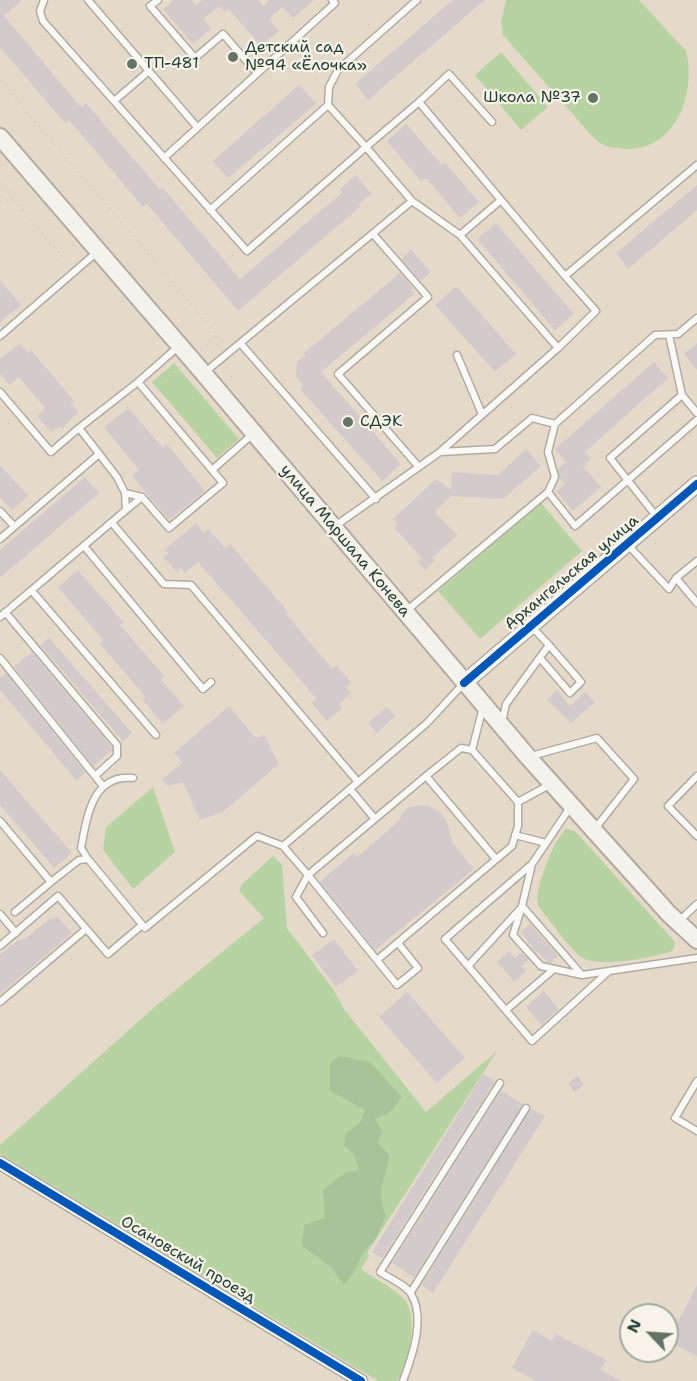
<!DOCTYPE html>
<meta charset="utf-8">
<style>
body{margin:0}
#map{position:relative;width:697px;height:1381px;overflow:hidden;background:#e5daca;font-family:"Shantell Sans",sans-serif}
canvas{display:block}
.north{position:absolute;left:619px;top:1303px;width:60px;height:60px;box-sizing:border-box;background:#f7f3e8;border:2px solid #a1aaa0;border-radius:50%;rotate:295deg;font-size:16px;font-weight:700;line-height:24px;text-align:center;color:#1f3d34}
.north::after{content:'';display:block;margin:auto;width:21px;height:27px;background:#647468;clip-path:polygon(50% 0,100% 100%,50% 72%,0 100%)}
</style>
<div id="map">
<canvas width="697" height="1381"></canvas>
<div class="north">N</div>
</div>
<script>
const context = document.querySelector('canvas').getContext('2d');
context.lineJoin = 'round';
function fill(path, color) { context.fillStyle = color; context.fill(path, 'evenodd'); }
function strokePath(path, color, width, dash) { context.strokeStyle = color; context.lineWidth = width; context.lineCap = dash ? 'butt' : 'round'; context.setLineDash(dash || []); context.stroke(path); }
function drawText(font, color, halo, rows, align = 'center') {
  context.font = font + ' "Shantell Sans",sans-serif'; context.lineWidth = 4.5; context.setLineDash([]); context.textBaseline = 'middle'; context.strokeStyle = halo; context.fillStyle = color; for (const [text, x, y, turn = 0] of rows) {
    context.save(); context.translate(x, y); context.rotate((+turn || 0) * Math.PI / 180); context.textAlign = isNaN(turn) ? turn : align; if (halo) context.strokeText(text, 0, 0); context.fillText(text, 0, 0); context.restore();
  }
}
fill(new Path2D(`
 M506 0H639L686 51C697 95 675 151 625 149 618 148 608 148 602 144 598 142 595 138 591 135L503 35 501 22Z
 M501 52 548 107 521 130 475 75Z
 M174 363 239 439 217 458 152 382Z
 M541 503 582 551 480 639 438 591Z
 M153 787 175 852 133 889 103 850 106 827Z
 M566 829 575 831 675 942 673 951C655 957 597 969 581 957 568 947 550 920 538 906 538 901 537 897 538 892 540 878 555 837 566 829Z
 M273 856 282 865 287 928 333 989 344 1009 426 1112 497 1051 367 1253 369 1256 361 1269C374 1279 393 1287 404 1299 419 1316 409 1365 397 1381H378L0 1154V1145L157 1005 264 918 239 891 242 884Z`), '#b8d3a2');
fill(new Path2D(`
 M339 1056 370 1062 402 1097 389 1113 375 1119 382 1131 378 1143 389 1155C386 1183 375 1186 386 1216L376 1238 362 1254 355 1271 344 1285 331 1267 302 1246 304 1225 325 1218 323 1190 345 1173 359 1170 354 1155 344 1145 346 1133 360 1123 365 1110 330 1091V1063Z`), '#a8c398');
fill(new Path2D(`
 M0 0H22L4 16 81 107 86 103 160 190 162 187 240 279 343 192 340 189 356 175 371 194 358 205 360 207 238 311 147 204 143 207 69 120 65 123 0 47Z
 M174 0H192L196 5 202 0H258L263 6 270 0H314L293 18 283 7 269 19 279 31 261 46 229 9 225 12 219 6 203 19 211 29 193 44 163 9Z
 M453 0H485L368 100 355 84Z
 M130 56 139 68 134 73 124 62Z
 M299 85 316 104 228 178 213 161Z
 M406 124 442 165 445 163 479 202 460 218 426 178 421 181 387 141Z
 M697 185V210L628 269 616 253Z
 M496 223 574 314 555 330 477 239Z
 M411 250 431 272 421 281 401 259Z
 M400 273 413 288 411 290 414 294 321 372 401 464 382 481 300 389 303 385 296 376 297 362 306 355 304 353Z
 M0 280 21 305 0 322Z
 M456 286 516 354 495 372 435 305Z
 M697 343V370L684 354Z
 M20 344 28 353 31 350 74 401 71 403 78 412 62 429 59 426 51 432 37 416 45 408 19 377 9 385 0 374V358Z
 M654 362 668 378 585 452 591 459 583 466 601 487 573 511 556 491 565 484 560 478 558 469 566 462 555 449Z
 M128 408 163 448 167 444 205 491 169 520 132 476 139 470 104 427Z
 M526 449 541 466 503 499 451 496 435 512 457 535 432 558 435 560 425 570 418 562 422 558 394 528 398 524 393 519 436 479 451 490 452 472 498 475Z
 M0 465 28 496 12 510 0 497Z
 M85 477 99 493 0 578V550Z
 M196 523 204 533 208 529 225 548 230 544 288 612 286 613 305 637 332 668 336 665 351 683 346 687 351 693 339 704 342 708 327 721 312 703 317 699 198 562 185 573 181 568 177 573 163 557 168 553 165 550Z
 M78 570 123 622 120 625 165 677 161 680 184 706 163 724 142 699 145 696 99 643 103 640 58 587Z
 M49 638 132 733 123 741 40 645Z
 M32 652 112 747V750L93 766 14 667Z
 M6 673 85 772 77 781 0 690V678Z
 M557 690 570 706 585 692 595 702 571 723 547 700Z
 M229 706 256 738 264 735 279 764 224 811 200 820 183 782 168 786 162 779 182 763 174 753Z
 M387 707 395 716 377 733 368 723Z
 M0 770 72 853 54 868 0 805Z
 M418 805 429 806 440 812 447 822 453 844 474 869 375 950 320 882 353 853 357 857 400 820 401 815 407 808Z
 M57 916 72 933 0 994V955L19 939 20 941 24 938 25 939 50 918 51 920Z
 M530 924 558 956 550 963 547 962 538 951 536 953 521 932Z
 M334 939 358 971 336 987 312 955Z
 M509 951 515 958 521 952 528 960 521 966 526 971 514 982 497 962Z
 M544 991 559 1009 541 1025 526 1007Z
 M407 992 465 1058 437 1083 379 1017Z
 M483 1074 495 1081 382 1258 372 1252Z
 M578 1076 584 1085 574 1092 568 1083Z
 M501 1091 523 1104 414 1277 392 1263Z
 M531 1109 545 1116 433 1293 422 1286 423 1283Z
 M697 1285V1356L668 1341Z
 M533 1330 552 1341 556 1334 606 1360 601 1370 622 1381H536L512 1368Z`), '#d3cacb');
const service = new Path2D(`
 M44 0 40 11 43 21 247 251 366 147 412 201 204 373
 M88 0 197 127
 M158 0 150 6 195 58 223 34 257 73
 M114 101 149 71
 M419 102 449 74 492 122
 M328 105 329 87 338 70 417 0
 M164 158 335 3 332 0
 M501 200 565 276
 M412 201 460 235 558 348 596 311 565 276 697 165
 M210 210 328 105 366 147 419 102 501 200 460 235
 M373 234 428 297 338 374 418 466
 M669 335 682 395 697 413
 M0 336 97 252
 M241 344 376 499
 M457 355 482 414
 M138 382 212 470 254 433
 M0 392 51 452 79 428
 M441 451 558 348
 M548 492 555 477 548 452 555 424
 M125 493 142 497
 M126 510 142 497 169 528 223 483 212 470
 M0 511 14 526
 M657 517 610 458 682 395
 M112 523 164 584 191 585 358 782
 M335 526 440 452 495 449 532 418 555 424 655 335 678 334 697 318
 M0 539 99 454
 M627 544 669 589 676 578 697 561
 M84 546 203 689 211 682
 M676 578 697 603
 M32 591 156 735
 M5 612 117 745V756L95 776
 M405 612 548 492 575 526 697 420
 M0 617 126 510 125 493 117 477 79 428 138 382 179 346
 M0 658 103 786
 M540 658 570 693 581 682 549 645
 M464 683 427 723 283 846 308 875 426 776 496 859
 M502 723 506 704 549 645 531 626
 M472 750 483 707
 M531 756 597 738 634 779 594 830
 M697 776 668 806 697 836
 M133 778C92 774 87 817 81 848L88 859 145 928 257 836 283 846
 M350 789 375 819
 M518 802 551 784
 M571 806 532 864 522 906 582 975 697 958
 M0 821 51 882 79 860 88 859
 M515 835 546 843
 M532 864 445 939 532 1041 609 971
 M522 906 513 935 541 966 582 975
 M15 912 51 882
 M0 914 16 933
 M678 922 697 904
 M323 933 296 897 308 875 397 985 418 968 398 943
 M0 946 58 896 108 954 142 925
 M377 960 512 846 518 826V802L472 750 461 748 426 776
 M468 966 520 909
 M0 1002 86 929
 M506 1010 554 969
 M697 1081 675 1118 697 1131
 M411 1292 526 1108
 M403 1381C412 1357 426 1318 411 1294 406 1285 389 1278 380 1272L500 1083`);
const minor = new Path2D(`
 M0 1163 361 1381`);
const tertiary = new Path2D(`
 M464 683 697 484`);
const secondary = new Path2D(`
 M0 137 199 368 528 757 669 914 697 940`);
strokePath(service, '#b0aca1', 9);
strokePath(minor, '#b0aca1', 15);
strokePath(tertiary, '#b0aca1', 18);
strokePath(secondary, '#b0aca1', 20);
strokePath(new Path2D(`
 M0 80 225 344
 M0 182 69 265
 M0 203 10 195
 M201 349 218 336
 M156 388 181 366`), '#d1d0cc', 2, [1.5, 4.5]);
strokePath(service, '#fbf9f7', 6);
strokePath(minor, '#fbf9f7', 12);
strokePath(tertiary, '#fbf9f7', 15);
strokePath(secondary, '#f5f1ed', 16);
strokePath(new Path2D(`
 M464 683 697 484
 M0 1163 361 1381`), '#0057b8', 8);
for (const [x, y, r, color] of [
 [233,57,6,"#647468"],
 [132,64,6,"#647468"],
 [593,98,6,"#647468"],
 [348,422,6,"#647468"]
]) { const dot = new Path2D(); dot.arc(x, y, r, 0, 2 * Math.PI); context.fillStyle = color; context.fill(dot); strokePath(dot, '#f7f3e8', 2); }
drawText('16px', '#1f3d34', '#f7f3e8', [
 ["Детский сад",245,48],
 ["№94 «Ёлочка»",245,66],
 ["ТП-481",144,64],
 ["Школа №37",581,98,"right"],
 ["СДЭК",360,422]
], 'left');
drawText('16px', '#1f3d34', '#f7f3e8', [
 ["улица Маршала Конева",345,541,50],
 ["Архангельская улица",572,573,-40],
 ["Осановский проезд",188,1260,31]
]);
</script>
